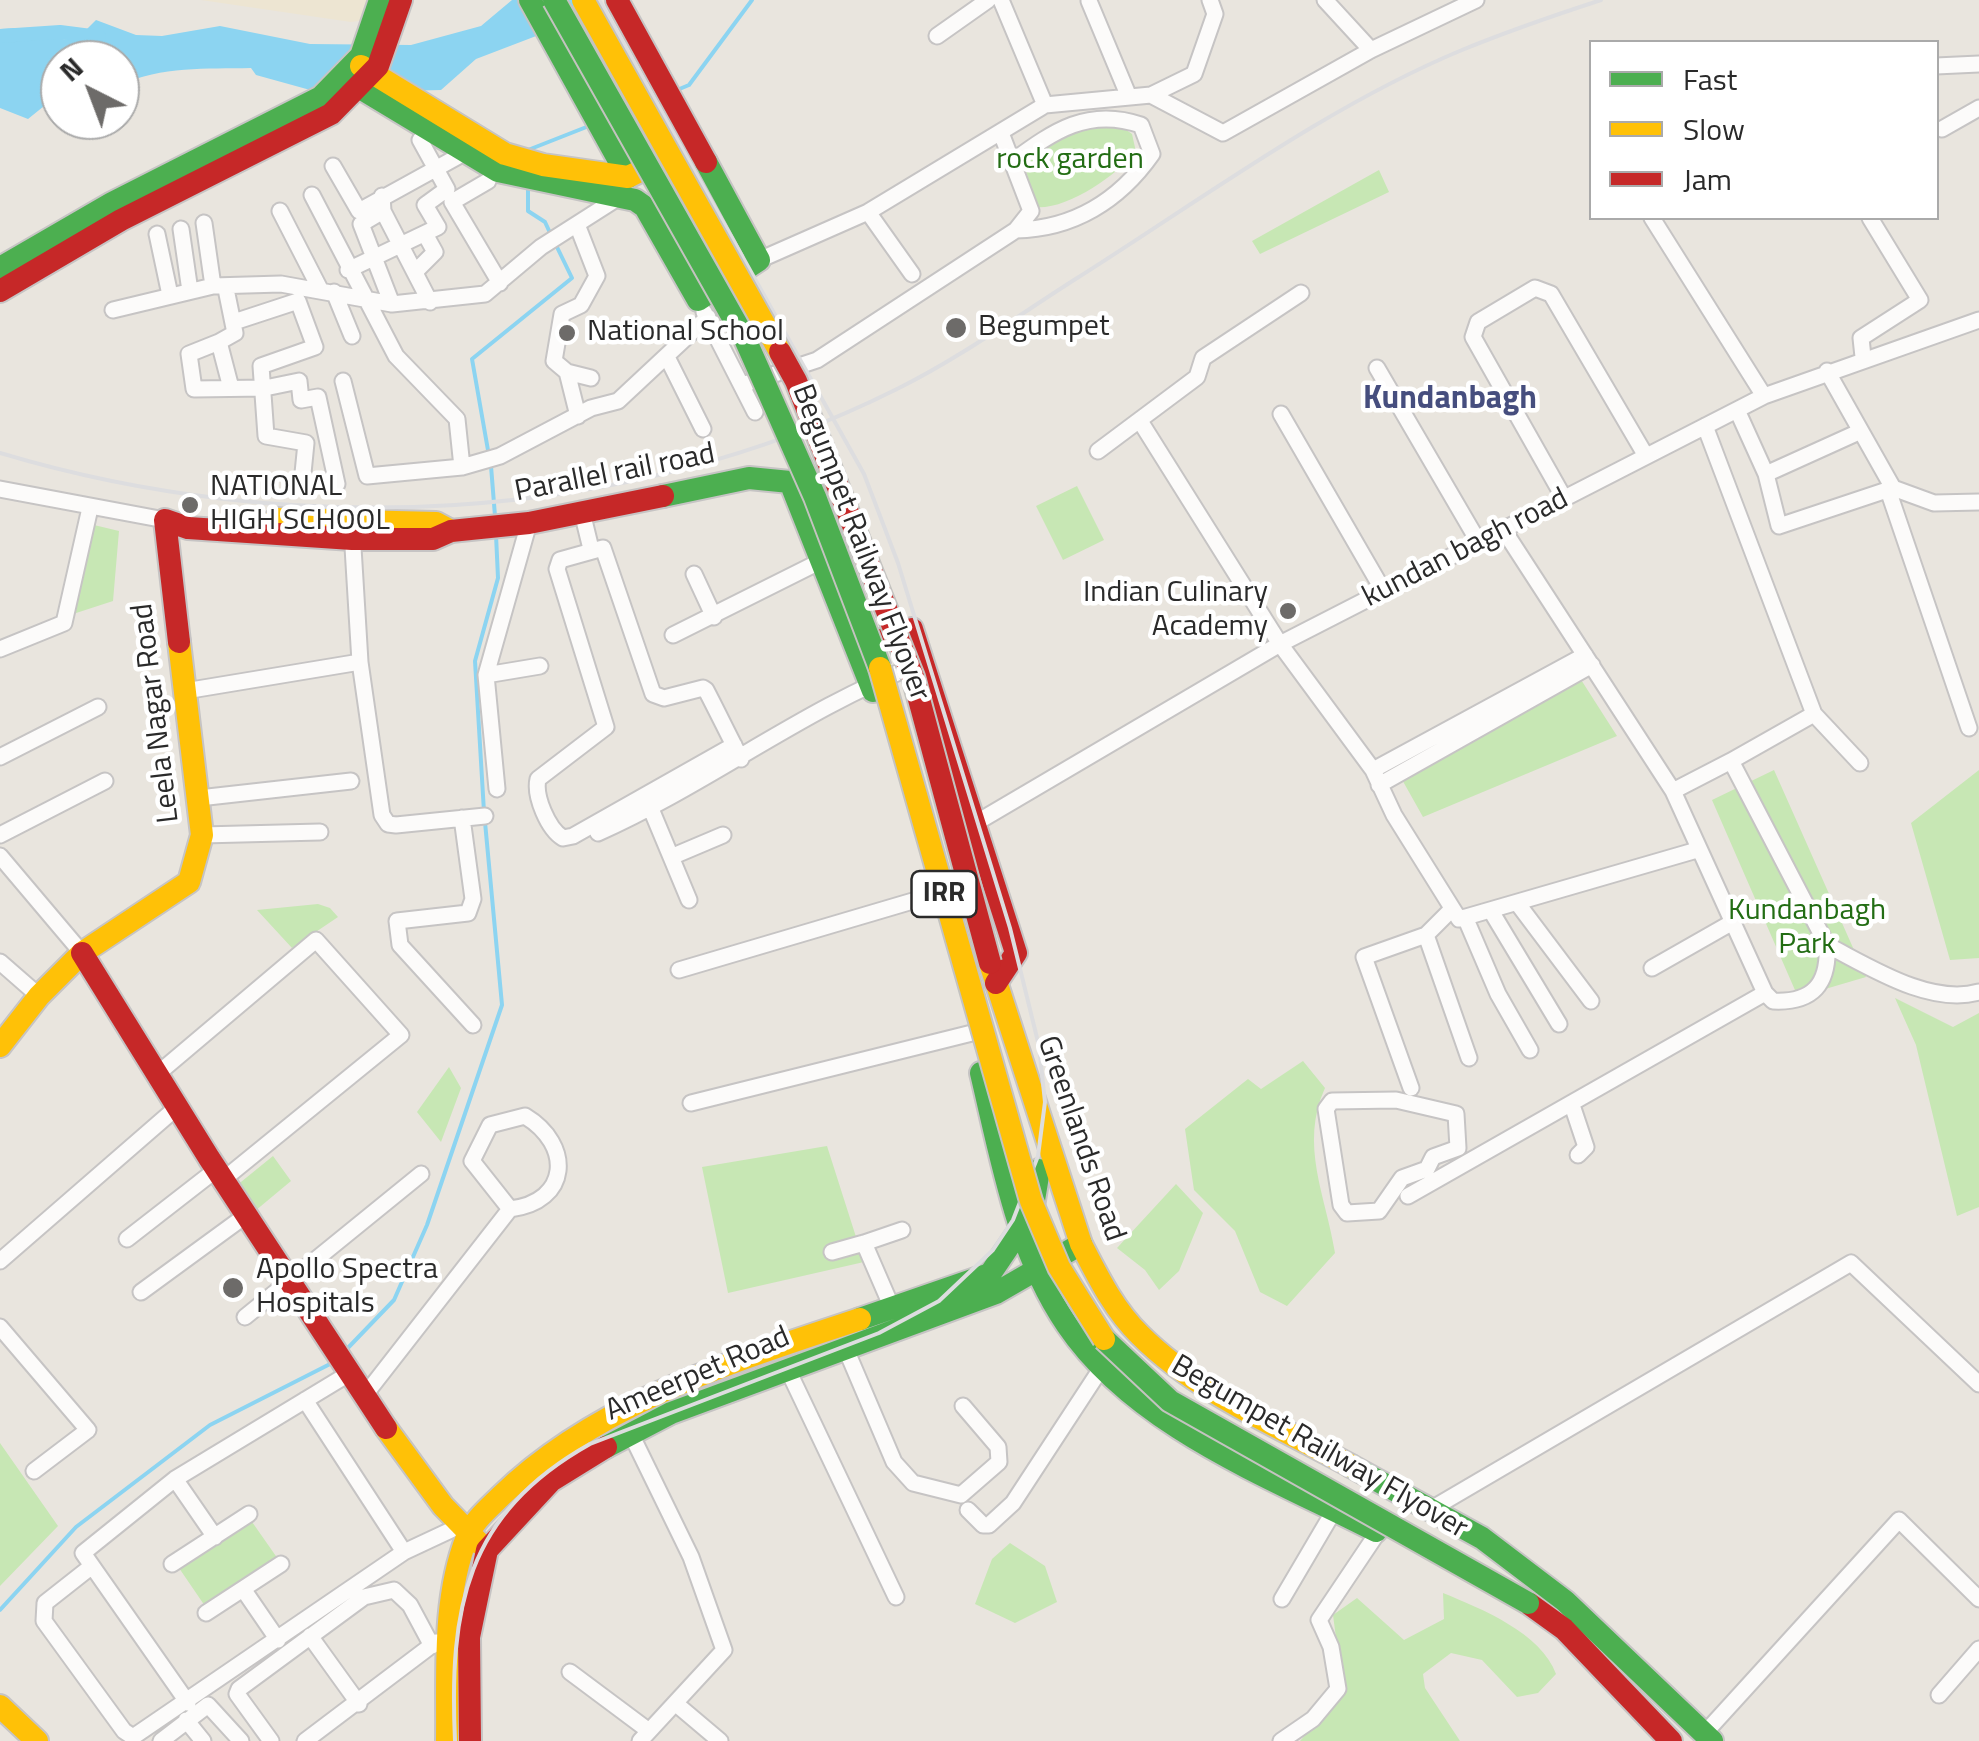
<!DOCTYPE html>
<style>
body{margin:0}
#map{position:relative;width:1979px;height:1741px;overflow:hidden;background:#e9e5de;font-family:"Titillium Web",sans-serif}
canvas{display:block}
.legend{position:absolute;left:1589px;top:40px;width:350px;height:180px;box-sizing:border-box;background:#fff;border:2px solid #aaa;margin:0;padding:12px 18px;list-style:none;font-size:30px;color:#2a2a2a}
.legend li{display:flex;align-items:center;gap:20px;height:50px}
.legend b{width:50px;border:2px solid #aaa}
.north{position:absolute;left:40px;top:40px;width:100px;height:100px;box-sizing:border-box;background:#fff;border:2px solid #aaa;border-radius:50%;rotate:318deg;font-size:28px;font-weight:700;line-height:40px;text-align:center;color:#2a2a2a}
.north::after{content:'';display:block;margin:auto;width:35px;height:45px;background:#6d6b69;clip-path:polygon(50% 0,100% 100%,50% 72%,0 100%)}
</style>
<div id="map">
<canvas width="1979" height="1741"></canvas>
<ul class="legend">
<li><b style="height:12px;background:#4caf50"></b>Fast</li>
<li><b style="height:12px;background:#ffc107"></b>Slow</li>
<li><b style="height:12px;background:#c62828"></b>Jam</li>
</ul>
<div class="north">N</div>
</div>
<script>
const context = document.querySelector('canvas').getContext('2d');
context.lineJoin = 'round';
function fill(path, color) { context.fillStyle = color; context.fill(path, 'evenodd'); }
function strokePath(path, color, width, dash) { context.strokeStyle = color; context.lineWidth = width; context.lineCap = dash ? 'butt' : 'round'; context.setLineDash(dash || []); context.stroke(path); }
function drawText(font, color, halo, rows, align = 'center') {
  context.font = font + ' "Titillium Web",sans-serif'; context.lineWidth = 9; context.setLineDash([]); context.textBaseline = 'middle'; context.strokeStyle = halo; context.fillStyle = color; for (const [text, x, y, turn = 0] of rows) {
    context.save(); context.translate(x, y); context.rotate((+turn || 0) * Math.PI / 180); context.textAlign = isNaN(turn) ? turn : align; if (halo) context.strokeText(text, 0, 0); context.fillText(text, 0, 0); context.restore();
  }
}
fill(new Path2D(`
 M201 0H372L366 20 351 22Z`), '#ede5d2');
fill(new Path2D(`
 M1111 119 1132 134 1136 152C1115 176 1066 211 1034 207L1024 160 1060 125Z
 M1379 170 1389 192 1260 254 1252 241Z
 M1077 486 1104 540 1063 560 1036 506Z
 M94 525 119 531 113 601 70 615Z
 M1578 675 1617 736 1423 817 1400 776Z
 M1774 770 1866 977 1798 997 1712 800Z
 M1979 770V958L1950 960 1911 823Z
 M318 904 330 908 338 917 292 948 257 910Z
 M1895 998 1953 1027 1979 1013V1207L1957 1216 1916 1045Z
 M1303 1061 1325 1088C1299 1145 1326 1196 1335 1253L1287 1306 1260 1292 1235 1231 1194 1190 1185 1129 1248 1079 1261 1089Z
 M449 1067 461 1088 441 1142 417 1112Z
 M827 1146 864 1262 728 1293 702 1167Z
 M273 1156 291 1181 255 1211 236 1186Z
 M1176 1184 1203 1213 1179 1271 1159 1290 1145 1270 1117 1248Z
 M0 1443 58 1526 0 1586Z
 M250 1519 278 1559 207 1609 179 1568Z
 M1010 1543 1045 1566 1057 1602 1015 1623 975 1604 992 1559Z
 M1443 1593C1482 1609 1541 1633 1556 1674L1538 1693 1517 1697 1482 1660 1451 1653 1423 1674 1425 1688 1460 1741H1300L1332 1705 1338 1653 1333 1615 1357 1598 1404 1640 1444 1619Z`), '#c7e7b4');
fill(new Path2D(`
 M512 0H594L544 33 476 59 441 90 321 93 256 75 251 68C206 69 162 66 120 85V60H60V101L54 98 28 119 0 108V29L17 28 27 37H45L50 28 62 39 76 40 96 20 136 35 162 36 220 26 310 44 411 45 481 26Z`), '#8cd4f1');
strokePath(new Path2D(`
 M677 90 689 85 752 0
 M528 150 589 126
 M528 185V211L545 222 551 235
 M489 456 472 359 572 278 555 243
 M491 466 495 516
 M484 812 475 661 498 578 496 535
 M344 1352 394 1300 427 1225 502 1005 485 822
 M0 1610 76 1527 210 1425 334 1362`), '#8cd4f1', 4);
strokePath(new Path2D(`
 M0 36 60 32 99 37`), '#8cd4f1', 14);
const street = new Path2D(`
 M1001 0 1045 105
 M1325 0 1371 50
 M1089 1 1129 97
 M937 36 988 0
 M1936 66 1979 64
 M1151 95 1194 74 1215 14 1210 0
 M1942 129 1979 108
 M1013 161C1054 131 1088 107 1141 125L1152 154C1119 201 1073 229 1016 230
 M333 166 359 211 457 157
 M488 181 452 202 500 283
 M312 195 396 356 457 419 462 467
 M382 196 383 211 430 302
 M280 211 320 289
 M383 211 361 224 392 304
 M868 212 912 274
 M1652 218 1764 396
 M204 223 213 286
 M578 227 597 276 581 305 562 314 554 361 567 372 591 378
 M181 229 190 291
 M157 234 170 295
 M759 260 868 212 1045 105 1151 95 1223 133 1371 50 1476 0
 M348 270 438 227 425 205 447 189 420 140
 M415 272 435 252 425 234
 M226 289 235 333 219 342 231 388
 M334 292 352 336
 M113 310 213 286 281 284 392 304 485 294 541 247 621 196
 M704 312 755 412
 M219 342 189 354 194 389 265 388 299 381 301 400 318 397 337 484 302 483 306 443 266 436 261 366 315 347 298 301 234 322
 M667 357 703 429
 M1863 357 1861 338 1920 300 1870 218
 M1377 368 1478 541
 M1827 371 1893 488 1934 503 1979 502
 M567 372 578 416
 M343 381 367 476 462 467 500 456 591 408 618 401 708 317
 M742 385 817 360 1016 230 1031 211 1001 133
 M1737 410 1766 474 1779 526 1893 488
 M1281 414 1384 592
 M1140 421 1280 644 1373 770 1394 815 1459 919 1697 850
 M1705 426 1814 714
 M1098 451 1197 377 1203 358 1301 293
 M1766 474 1861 431
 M0 489 165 520
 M1888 490 1969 728
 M1564 498 1473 337 1478 322 1535 288 1551 294 1646 456
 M582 512 591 549
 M1503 529 1673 791 1765 993 1773 1001C1813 1003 1829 984 1827 945L1731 761 1673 791
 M352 531 360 662 382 815 388 824 396 825 485 816
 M694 574 714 617
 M673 635 823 560
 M0 649 64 623 90 508
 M486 675 540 666
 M185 691 360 662
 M734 745 573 836 563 838C548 829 534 796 538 779L606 727 557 569 560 560 603 548 653 694 664 698 703 688 706 690C718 713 729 736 741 759
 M0 757 98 707
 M1731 761 1814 714 1860 763
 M1373 770 1585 655
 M1379 785 1592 665
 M497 789 486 675 529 523
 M199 798 351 781
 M651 809 689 900
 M462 818 473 899 468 913 397 921 400 945 473 1025
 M974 824 1280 644 1764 396 1979 320
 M598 833C708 784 805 708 917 665
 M0 835 105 781
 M202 835 320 832
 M0 856 82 953
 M671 857 723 835
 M1518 904 1591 1001
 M1452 909 1426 935 1469 1058
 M1491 911 1559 1024
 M1465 917 1498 994 1530 1050
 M1827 945C1870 967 1930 1006 1979 992
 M0 962 39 996
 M1652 968 1731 923
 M679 970 933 895
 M155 1076 316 940 401 1035 224 1179
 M1411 1088 1364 957 1426 935
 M1396 1100 1456 1114 1458 1148 1433 1157 1427 1169 1402 1178 1379 1211 1347 1213 1341 1205 1326 1109 1332 1101Z
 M691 1103 972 1033
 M1572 1105 1586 1147 1578 1155
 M1408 1196 1765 993
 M127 1239 217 1169
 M832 1252 864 1243
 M0 1261 175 1109
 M141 1292 245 1216
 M893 1310 864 1243 902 1230
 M245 1317 421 1174
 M0 1327 88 1430 34 1471
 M845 1347 894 1462 913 1483 961 1495 999 1462 998 1447 963 1406
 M787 1368 896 1597
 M365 1395 510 1209C570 1202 573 1145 525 1116L490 1125 472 1161 510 1209
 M305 1400 404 1552
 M630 1432 691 1557 724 1650 640 1741
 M175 1479 215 1537
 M968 1510 983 1525H989L1013 1503 1102 1367
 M1428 1511 1851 1263 1979 1384
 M172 1564 249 1514
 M92 1566 45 1603 44 1621 124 1731 133 1737 404 1552 451 1530
 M243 1589 278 1640
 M1282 1599 1335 1509
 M206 1613 281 1564
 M310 1636 359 1704
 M570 1672 649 1731
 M1939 1695 1979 1649
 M188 1703 83 1553 175 1479 350 1373
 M675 1703 720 1741
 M186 1720 203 1741
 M1704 1734 1899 1520 1979 1599
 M161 1741 208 1705 241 1741
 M271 1741 237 1694 239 1689 364 1597 394 1590 410 1605 432 1646
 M305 1741 436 1642
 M1281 1741 1313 1719 1338 1689 1331 1647 1319 1620 1378 1532`);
const fast = new Path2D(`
 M530 0 628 177
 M342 77 498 171 635 200 645 207 698 300 759 260 706 162
 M0 268 112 203 321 97 361 56 380 0
 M663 496 749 478 790 482 873 691
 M981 1073C1001 1157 1017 1252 1067 1325 1136 1427 1271 1477 1376 1531
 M990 1274 1032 1212 1039 1170
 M860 1319 990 1274
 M606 1447 671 1413 996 1293 1081 1244
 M1351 1466 1482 1538 1565 1601 1712 1741`);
const slow = new Path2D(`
 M361 66 505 154 543 165 628 177 662 160
 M276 519 436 523 451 531
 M990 963 1081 1244C1097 1275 1114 1310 1140 1335 1198 1393 1280 1427 1351 1466
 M0 1046 39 996 82 953 189 882 202 835 179 642
 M386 1428 443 1506 479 1543
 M0 1706 37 1741
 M447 1741C448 1675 442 1600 467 1537 473 1521 489 1508 501 1496 597 1402 735 1361 860 1319`);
const jam = new Path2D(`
 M617 0 706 162
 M0 291 121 220 331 114 378 66 401 0
 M879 641 912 629 1016 953 996 983
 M179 642 165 520 188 528 352 539H433L451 531 529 523 663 496
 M82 953 209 1158 386 1428
 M1528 1603 1564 1629 1671 1741
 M470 1741 469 1637 487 1550 551 1481 606 1447`);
strokePath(street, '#c6c4c4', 19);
strokePath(fast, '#c6c4c4', 26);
strokePath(slow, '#c6c4c4', 26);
strokePath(jam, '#c6c4c4', 26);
strokePath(street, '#fcfbfa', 15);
strokePath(fast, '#4caf50', 22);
strokePath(slow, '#ffc107', 22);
strokePath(jam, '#c62828', 22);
strokePath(new Path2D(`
 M0 453C290 540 624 526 897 389 958 359 1016 317 1074 280 1198 202 1327 106 1462 50 1508 31 1555 15 1601 0
 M455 1741C449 1609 465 1514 590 1444L879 1333 939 1301 993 1250 1013 1220 1038 1156 1045 1102 1039 1046 1010 928 898 563 864 474 599 0`), '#dddddf', 4);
const fastBridge = new Path2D(`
 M554 0 745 339 815 497 880 668
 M1104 1339 1170 1401 1528 1603`);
const slowBridge = new Path2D(`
 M583 0 780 352
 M880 668 1031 1201 1059 1267 1104 1339`);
const jamBridge = new Path2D(`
 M780 352 796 381 913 677 990 963`);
strokePath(fastBridge, '#c4c3c0', 26, []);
strokePath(slowBridge, '#c4c3c0', 26, []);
strokePath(jamBridge, '#c4c3c0', 26, []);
strokePath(fastBridge, '#4caf50', 22);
strokePath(slowBridge, '#ffc107', 22);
strokePath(jamBridge, '#c62828', 22);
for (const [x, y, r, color] of [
 [956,328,12,"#6d6b69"],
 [567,333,10,"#6d6b69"],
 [190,505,10,"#6d6b69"],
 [1288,611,10,"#6d6b69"],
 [233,1288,12,"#6d6b69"]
]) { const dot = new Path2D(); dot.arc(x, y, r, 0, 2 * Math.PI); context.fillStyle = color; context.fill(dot); strokePath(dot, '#fff', 4); }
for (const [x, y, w] of [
 [944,894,65]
]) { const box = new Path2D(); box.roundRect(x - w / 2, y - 23, w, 46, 8); context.fillStyle = '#fff'; context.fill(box); strokePath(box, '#2a2a2a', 2.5); }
drawText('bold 28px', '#2a2a2a', null, [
 ["IRR",944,894]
]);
drawText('30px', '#236d14', '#fff', [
 ["rock garden",1070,161],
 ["Kundanbagh",1807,912],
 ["Park",1807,946]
]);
drawText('30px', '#2a2a2a', '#fff', [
 ["Begumpet",978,328],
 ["National School",587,333],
 ["NATIONAL",210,488],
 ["HIGH SCHOOL",210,522],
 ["Indian Culinary",1268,594,"right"],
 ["Academy",1268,628,"right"],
 ["Apollo Spectra",256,1271],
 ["Hospitals",256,1305]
], 'left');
drawText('30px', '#2a2a2a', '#fff', [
 ["Parallel rail road",615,474,-11],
 ["Begumpet Railway Flyover",860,543,69],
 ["kundan bagh road",1466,549,-27],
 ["Leela Nagar Road",157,713,-97],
 ["Greenlands Road",1080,1139,71],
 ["Ameerpet Road",698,1375,-23],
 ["Begumpet Railway Flyover",1319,1448,30]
]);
drawText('bold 32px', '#464e7e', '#fff', [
 ["Kundanbagh",1450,400]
]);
</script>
